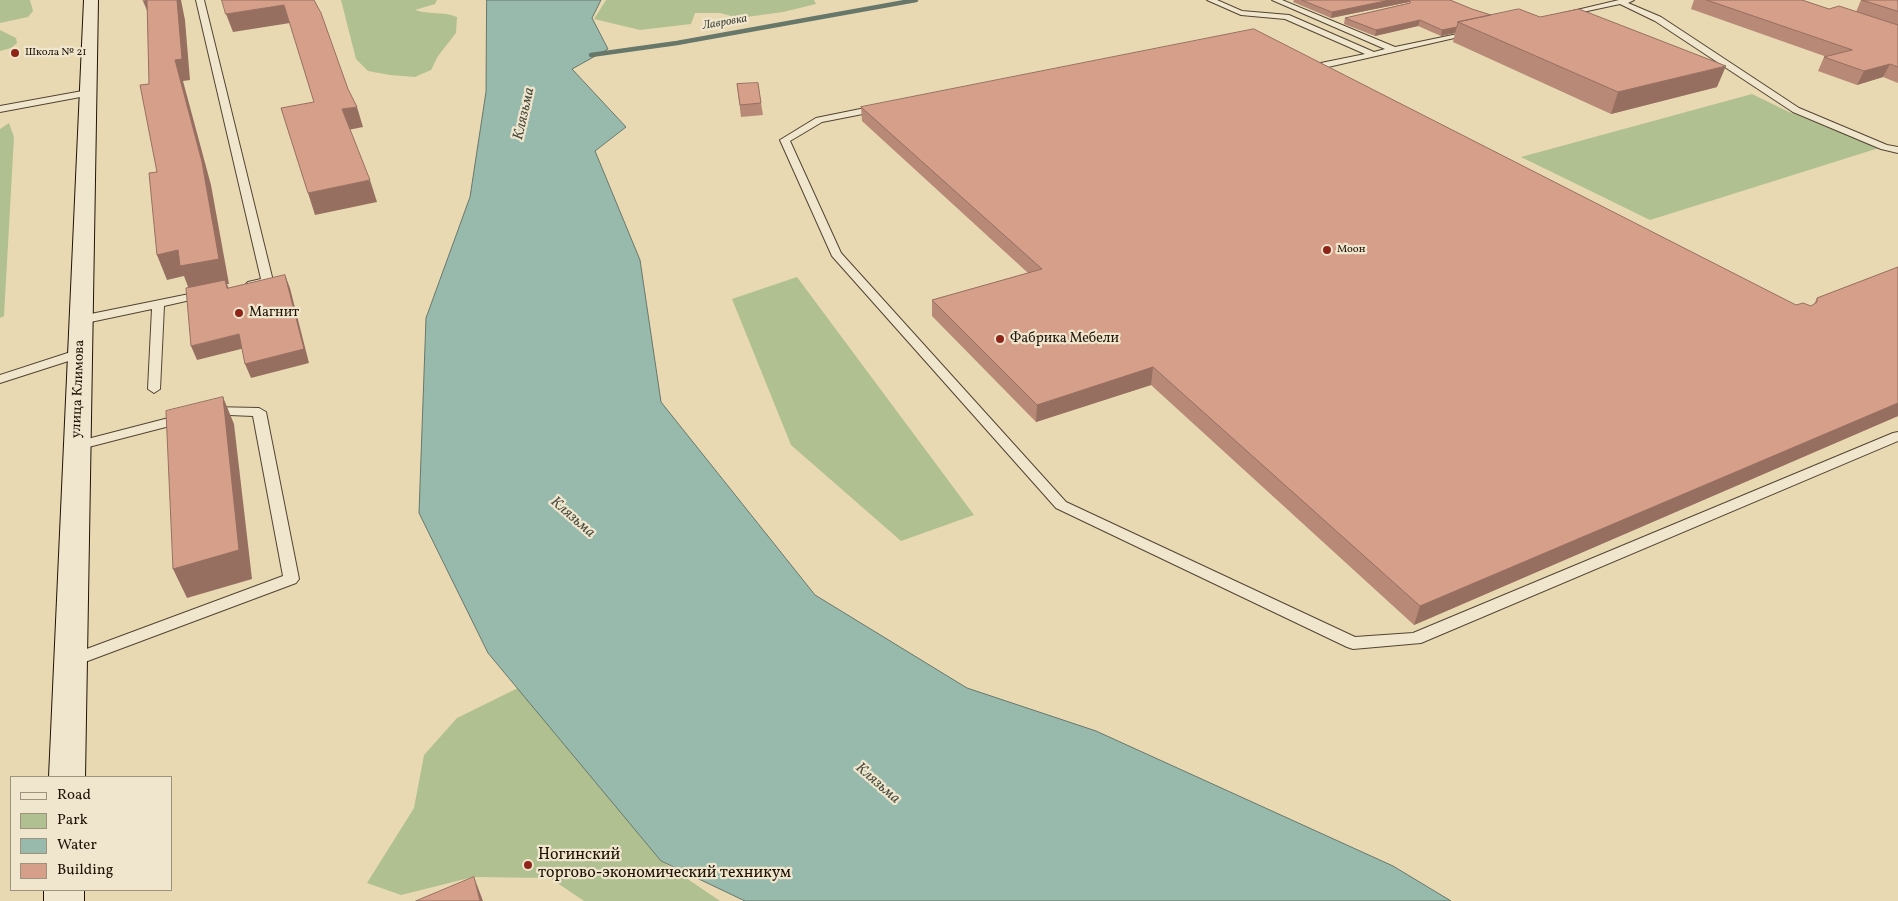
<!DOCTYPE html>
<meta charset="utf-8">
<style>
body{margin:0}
#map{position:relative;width:1898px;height:901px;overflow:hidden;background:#e8d9b3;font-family:Vollkorn,serif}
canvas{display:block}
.legend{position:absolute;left:10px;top:776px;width:162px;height:115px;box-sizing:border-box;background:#f0e6ce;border:1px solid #9d927e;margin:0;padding:6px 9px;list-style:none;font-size:15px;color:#201306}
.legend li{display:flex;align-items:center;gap:10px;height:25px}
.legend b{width:25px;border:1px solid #9d927e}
</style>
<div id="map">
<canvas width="1898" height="901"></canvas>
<ul class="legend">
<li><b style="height:6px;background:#f0e6ce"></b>Road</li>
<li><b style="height:14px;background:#b0c091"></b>Park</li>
<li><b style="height:14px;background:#97baac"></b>Water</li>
<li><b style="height:14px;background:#d69f8a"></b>Building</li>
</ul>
</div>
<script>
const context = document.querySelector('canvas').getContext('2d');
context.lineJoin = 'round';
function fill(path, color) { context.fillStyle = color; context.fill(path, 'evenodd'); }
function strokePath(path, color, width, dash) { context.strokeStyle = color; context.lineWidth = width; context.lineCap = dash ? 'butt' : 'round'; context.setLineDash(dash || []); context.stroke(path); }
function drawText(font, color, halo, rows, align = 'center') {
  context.font = font + ' Vollkorn,serif'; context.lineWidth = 4.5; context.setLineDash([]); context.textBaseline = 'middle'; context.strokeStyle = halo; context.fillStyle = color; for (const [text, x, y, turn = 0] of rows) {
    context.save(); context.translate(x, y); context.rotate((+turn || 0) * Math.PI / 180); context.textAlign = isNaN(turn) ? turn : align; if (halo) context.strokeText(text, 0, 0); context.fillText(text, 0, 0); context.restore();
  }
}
fill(new Path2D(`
 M0 0H30L33 11 28 17 0 23Z
 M341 0H437L435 4 415 10C429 15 443 11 457 17L456 33 438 56 431 70 415 77 390 75 368 71 356 59Z
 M606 0H814L816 4 783 12 739 18 720 13H695L691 24 640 30 594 19Z
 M0 30 16 38 17 43 11 48 0 51Z
 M1752 94 1787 111 1879 148 1650 220 1521 157Z
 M9 123 14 137 4 316 0 318V129Z
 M797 277 974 515 901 541 791 445 732 299Z
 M518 688 661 861 720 901H584L550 878 473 877 401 895 367 883 414 808 424 755 457 718Z`), '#b0c091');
const water = new Path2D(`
 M487 0H601L592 18 608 49 572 69 626 127 595 151 640 260 661 402 815 595 967 688 1096 731 1393 866 1451 901H745L661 861 488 653 419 513 426 318 470 197 486 92Z`);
fill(water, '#97baac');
strokePath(water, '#67776a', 1);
strokePath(new Path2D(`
 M591 55 677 43 916 0`), '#67776a', 4.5);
const service = new Path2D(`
 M196 0H204L273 281 271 283 252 287 246 284 248 282 261 279Z
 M1207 0H1217L1242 11 1289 15 1374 52 1385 49 1272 0H1282L1395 47 1472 31 1476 33 1315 70 1305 65V61H1311L1316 64 1365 54 1285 19 1241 15Z
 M1619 0H1634L1628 3 1661 17 1799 108 1887 145 1898 147V153L1881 149 1793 112 1655 21 1620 4 1564 16 1560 14Z
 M88 90 91 91V95L0 112V106Z
 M880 105 884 108 883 110 822 122 790 141 841 253 1066 502 1355 637 1413 633 1893 433 1898 432V441L1421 643 1353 649 1347 647 1056 508 832 256 780 140 816 118Z
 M204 291 210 294 208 296 164 306 160 389 154 393 148 389 152 309 81 324 75 320 81 316Z
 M80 349 84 350 86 353 84 356 0 383V375Z
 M212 407 259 408 266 412 299 579 296 583 77 665 71 667 65 665 63 661 65 657 283 576 253 416 207 414 205 411 207 408Z
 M184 414 191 418 189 421 77 450 70 446 72 443Z`);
const secondary = new Path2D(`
 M84 0H98L85 777H49Z
 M44 890H84V901H44Z`);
strokePath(service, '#524431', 2);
strokePath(secondary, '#201306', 2);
fill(service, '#f0e6ce');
fill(secondary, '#f0e6ce');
fill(new Path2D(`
 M1294 0H1450L1472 9 1717 87 1611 114 1453 42 1455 33 1441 36 1418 26 1375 36 1344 24 1345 18 1409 3V2L1331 18 1293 2Z
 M1694 0H1802L1829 9 1856 12 1861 0H1898V83L1883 77 1857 85 1818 71 1824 57H1827L1691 9Z
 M737 84 761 103 763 115 741 117Z
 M861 107 1796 305 1811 306 1814 304 1817 298 1898 267V416L1414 625 1151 385 1036 422 932 316V300L1028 273 862 121Z`), '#b88977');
fill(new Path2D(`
 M147 0 151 20 143 1Z
 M177 0H181L185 20 190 80 183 81 211 185 229 284H227L231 294 190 292 184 276 167 280 157 255 175 60Z
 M1390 0H1410L1409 2 1331 18 1332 12Z
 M284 5 290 23 233 32 226 14Z
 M1420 20 1418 26 1375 36 1376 30Z
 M1457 27 1455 33 1441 36 1442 30Z
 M1890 64 1883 77 1857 85 1864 71Z
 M1726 66 1717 87 1611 114 1618 92Z
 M357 107 363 127 348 130 342 109Z
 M370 180 377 202 315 215 308 193Z
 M285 275 290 288 309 363 251 378 245 364Z
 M239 334 245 348 197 360 191 346Z
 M1153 367 1151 385 1036 422 1037 405Z
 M223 397 234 424 252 579 187 598 173 569Z
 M1898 403V416L1414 625 1420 606Z
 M474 877 483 901H480Z`), '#966f61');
const building = new Path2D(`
 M143 0H177L182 59 175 60 202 162 219 259 180 266 178 250 157 255 149 173 157 172 140 85 149 84 147 0Z
 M222 0H314L321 13 348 89 357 107 342 109 370 180 308 193 281 108 314 102 284 5 226 14Z
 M1302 0H1390L1332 12Z
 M1410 0H1450L1472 9 1491 15 1458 22 1457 27 1442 30 1420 20 1376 30 1345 18 1410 3Z
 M1707 0H1802L1829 9 1839 6 1898 25V67L1890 64 1864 71 1824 57 1852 50Z
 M1862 0H1898V11Z
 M1519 9 1540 17 1579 9 1726 66 1618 92 1458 22Z
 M1254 29 1796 305 1803 303 1811 306 1817 302V298L1898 267V403L1420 606 1153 367 1037 405 932 300 1042 269 861 107Z
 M758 83 761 103 740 105 737 84Z
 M285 275 304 349 245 364 239 334 191 346 186 288 225 280 227 288Z
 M223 397 239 550 173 569 166 411Z
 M474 877 480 901H416Z`);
fill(building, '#d69f8a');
strokePath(building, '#966f61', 1);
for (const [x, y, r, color] of [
 [15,53,5,"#8f2418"],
 [1327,250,5,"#8f2418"],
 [239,313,5,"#8f2418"],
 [1000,339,5,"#8f2418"],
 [528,865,5,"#8f2418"]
]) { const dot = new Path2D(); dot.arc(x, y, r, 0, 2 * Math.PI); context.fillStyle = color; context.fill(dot); strokePath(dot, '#f0e6ce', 2); }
drawText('11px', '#201306', '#f0e6ce', [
 ["Школа № 21",25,53],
 ["Моон",1337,250]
], 'left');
drawText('italic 12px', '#4a4d40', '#f0e6ce', [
 ["Лавровка",725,23,-10]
]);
drawText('14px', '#201306', '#f0e6ce', [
 ["Магнит",249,313],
 ["Фабрика Мебели",1010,339]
], 'left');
drawText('14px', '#201306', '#f0e6ce', [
 ["улица Климова",79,389,-88]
]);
drawText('italic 15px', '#4a4d40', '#f0e6ce', [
 ["Клязьма",525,114,-77],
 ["Клязьма",572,518,41],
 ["Клязьма",877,784,41]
]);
drawText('16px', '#201306', '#f0e6ce', [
 ["Ногинский",538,856],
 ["торгово-экономический техникум",538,874]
], 'left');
</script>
